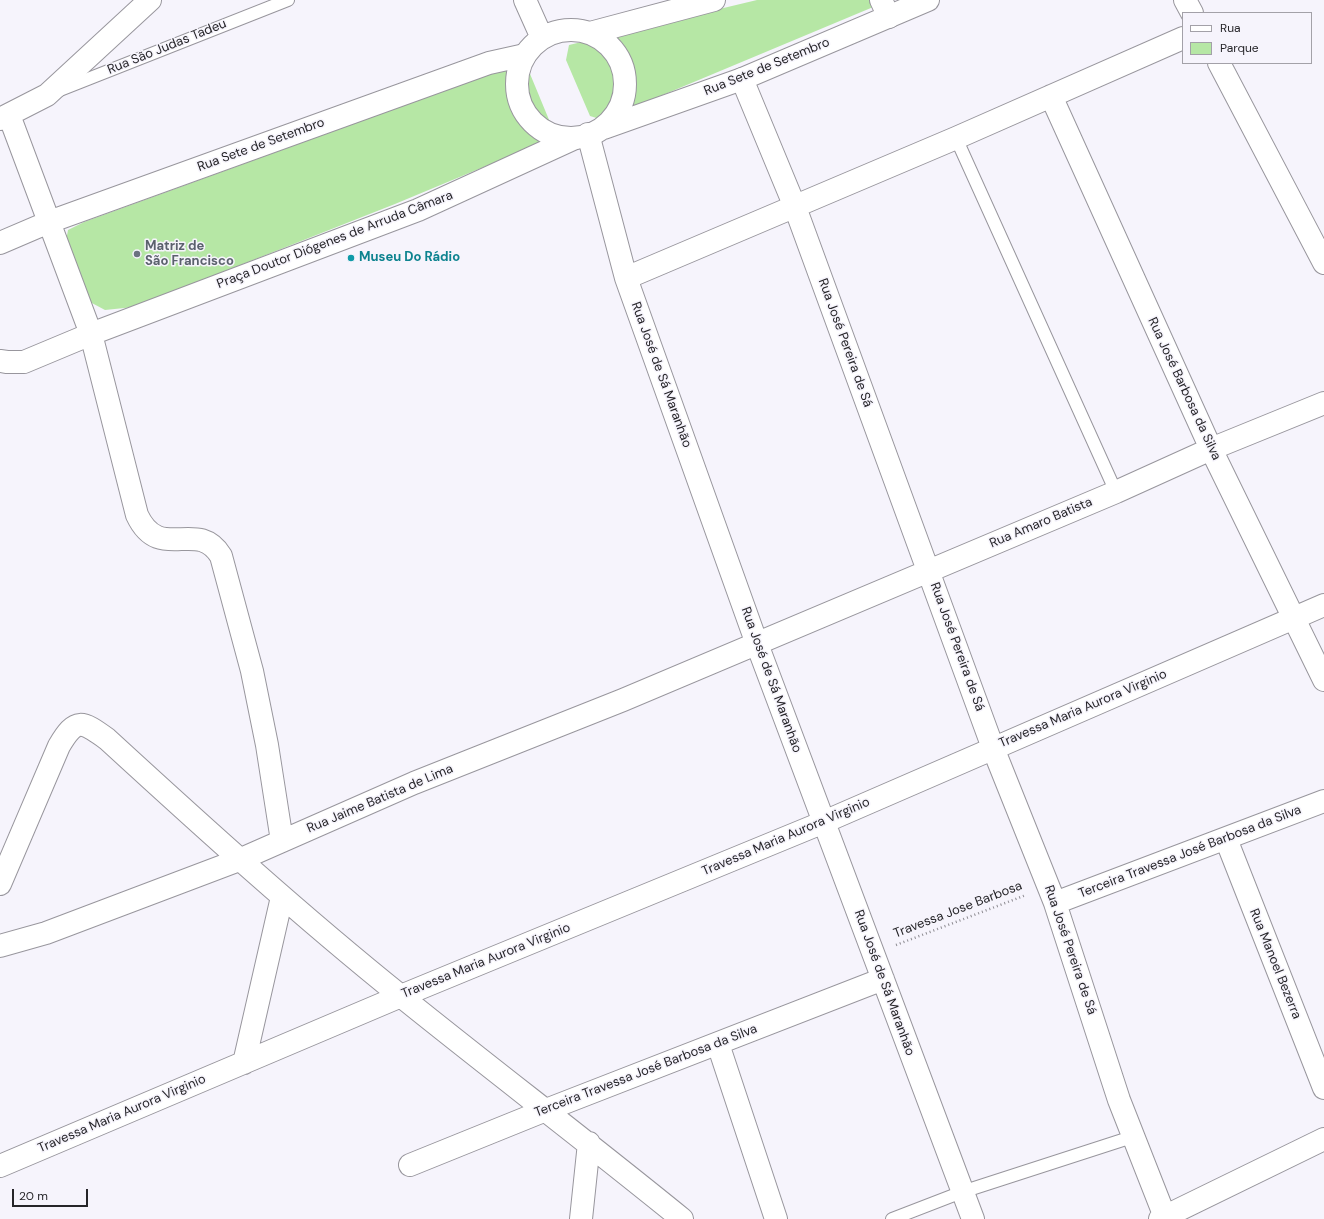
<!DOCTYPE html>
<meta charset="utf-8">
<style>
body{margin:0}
#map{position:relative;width:1324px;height:1219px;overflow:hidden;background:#f6f4fc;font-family:"DM Sans",sans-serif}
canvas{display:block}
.legend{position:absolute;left:1182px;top:12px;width:130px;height:52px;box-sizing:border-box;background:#f6f4fc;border:1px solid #a3a1a8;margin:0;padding:5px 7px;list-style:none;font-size:12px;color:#262529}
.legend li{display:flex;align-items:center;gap:8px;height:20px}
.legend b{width:20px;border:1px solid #a3a1a8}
.scale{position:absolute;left:12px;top:1189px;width:76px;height:18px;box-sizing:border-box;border:2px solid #262529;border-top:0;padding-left:5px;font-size:12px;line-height:14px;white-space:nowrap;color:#262529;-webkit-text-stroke:3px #f6f4fc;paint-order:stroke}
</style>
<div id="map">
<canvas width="1324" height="1219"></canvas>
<ul class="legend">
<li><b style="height:5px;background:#fff"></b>Rua</li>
<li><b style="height:11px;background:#b6e7a5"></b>Parque</li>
</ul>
<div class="scale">20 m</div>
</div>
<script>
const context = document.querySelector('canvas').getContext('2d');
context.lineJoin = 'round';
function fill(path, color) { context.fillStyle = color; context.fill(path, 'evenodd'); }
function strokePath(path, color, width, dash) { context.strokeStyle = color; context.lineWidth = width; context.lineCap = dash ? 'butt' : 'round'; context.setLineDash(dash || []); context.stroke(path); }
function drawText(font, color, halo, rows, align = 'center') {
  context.font = font + ' "DM Sans",sans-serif'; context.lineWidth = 3; context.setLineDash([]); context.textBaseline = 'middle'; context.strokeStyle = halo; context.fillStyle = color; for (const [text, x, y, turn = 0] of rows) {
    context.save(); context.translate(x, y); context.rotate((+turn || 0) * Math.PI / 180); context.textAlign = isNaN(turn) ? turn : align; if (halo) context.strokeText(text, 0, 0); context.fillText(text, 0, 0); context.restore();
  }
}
fill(new Path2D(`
 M757 0H890L603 120 590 116 566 60 569 45Z
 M515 65 528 69 552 127 546 141 395 204 134 307 105 310 90 302 66 241 68 230 84 222Z`), '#b6e7a5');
const lane = new Path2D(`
 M60 90 288 0
 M956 138 1116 492
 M892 1219 962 1192 1132 1137`);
const street = new Path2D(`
 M881 0 889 17
 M1185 0 1192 13
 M1219 63 1324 263
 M742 79 795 207 993 748 1055 903 1119 1100 1165 1217
 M1051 96 1211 449 1324 680
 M9 115 91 334 137 515C160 564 197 517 221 556L252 671 267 745 282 841
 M0 119 47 95 150 0
 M588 134 626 278 757 644 973 1219
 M0 243 49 222 489 63 525 55
 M626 278 956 138 1183 38
 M0 361 7 362H24L91 334 418 210 575 138
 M1226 839 1324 1088
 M0 884 59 746C76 717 82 721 107 739 204 828 300 915 402 997 495 1072 590 1144 682 1219
 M1055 903 1324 801
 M0 946 46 933 239 860 414 783 623 700 1116 492 1211 449 1324 403
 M718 1044 776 1219
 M244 1063 282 897
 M410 1165 546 1110 883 979
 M0 1166 401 996 824 822 1324 605
 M581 1219 589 1143
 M1160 1219 1324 1139`);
const secondary = new Path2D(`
 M525 0 542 38
 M517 84a54 54 0 1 1 108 0a54 54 0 1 1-108 0Z
 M590 33 714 0
 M604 128 742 79 928 0`);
strokePath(lane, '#98969d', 14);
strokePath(street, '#98969d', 24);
strokePath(secondary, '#98969d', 24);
strokePath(new Path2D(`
 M896 945 1026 895`), '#8d8b91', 2.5, [1, 3]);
strokePath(lane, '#fff', 12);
strokePath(street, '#fff', 22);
strokePath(secondary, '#fff', 22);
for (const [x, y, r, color] of [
 [137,254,4,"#6b7280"],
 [351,258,4,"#0f9aa8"]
]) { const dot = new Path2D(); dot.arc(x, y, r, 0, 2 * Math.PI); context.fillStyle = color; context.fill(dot); strokePath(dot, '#f6f4fc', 1.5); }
drawText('13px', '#262529', '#f6f4fc', [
 ["Rua São Judas Tadeu",167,47,-22],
 ["Rua Sete de Setembro",767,67,-22],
 ["Rua Sete de Setembro",261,145,-20],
 ["Praça Doutor Diógenes de Arruda Câmara",335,240,-21],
 ["Rua José Pereira de Sá",845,343,70],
 ["Rua José de Sá Maranhão",661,375,70],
 ["Rua José Barbosa da Silva",1184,389,65],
 ["Rua Amaro Batista",1041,523,-23],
 ["Rua José Pereira de Sá",957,647,70],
 ["Rua José de Sá Maranhão",771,680,70],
 ["Travessa Maria Aurora Virginio",1083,709,-23],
 ["Rua Jaime Batista de Lima",380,799,-23],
 ["Travessa Maria Aurora Virginio",786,837,-23],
 ["Terceira Travessa José Barbosa da Silva",1190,852,-21],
 ["Travessa Jose Barbosa",958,910,-21],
 ["Rua José Pereira de Sá",1070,950,71],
 ["Travessa Maria Aurora Virginio",486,961,-22],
 ["Rua Manoel Bezerra",1275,964,68],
 ["Rua José de Sá Maranhão",884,983,70],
 ["Terceira Travessa José Barbosa da Silva",646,1071,-21],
 ["Travessa Maria Aurora Virginio",122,1114,-23]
]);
drawText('bold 13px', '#5b616d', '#f6f4fc', [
 ["Matriz de",145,247],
 ["São Francisco",145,262]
], 'left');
drawText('bold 13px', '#0d838f', '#f6f4fc', [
 ["Museu Do Rádio",359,258]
], 'left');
</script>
